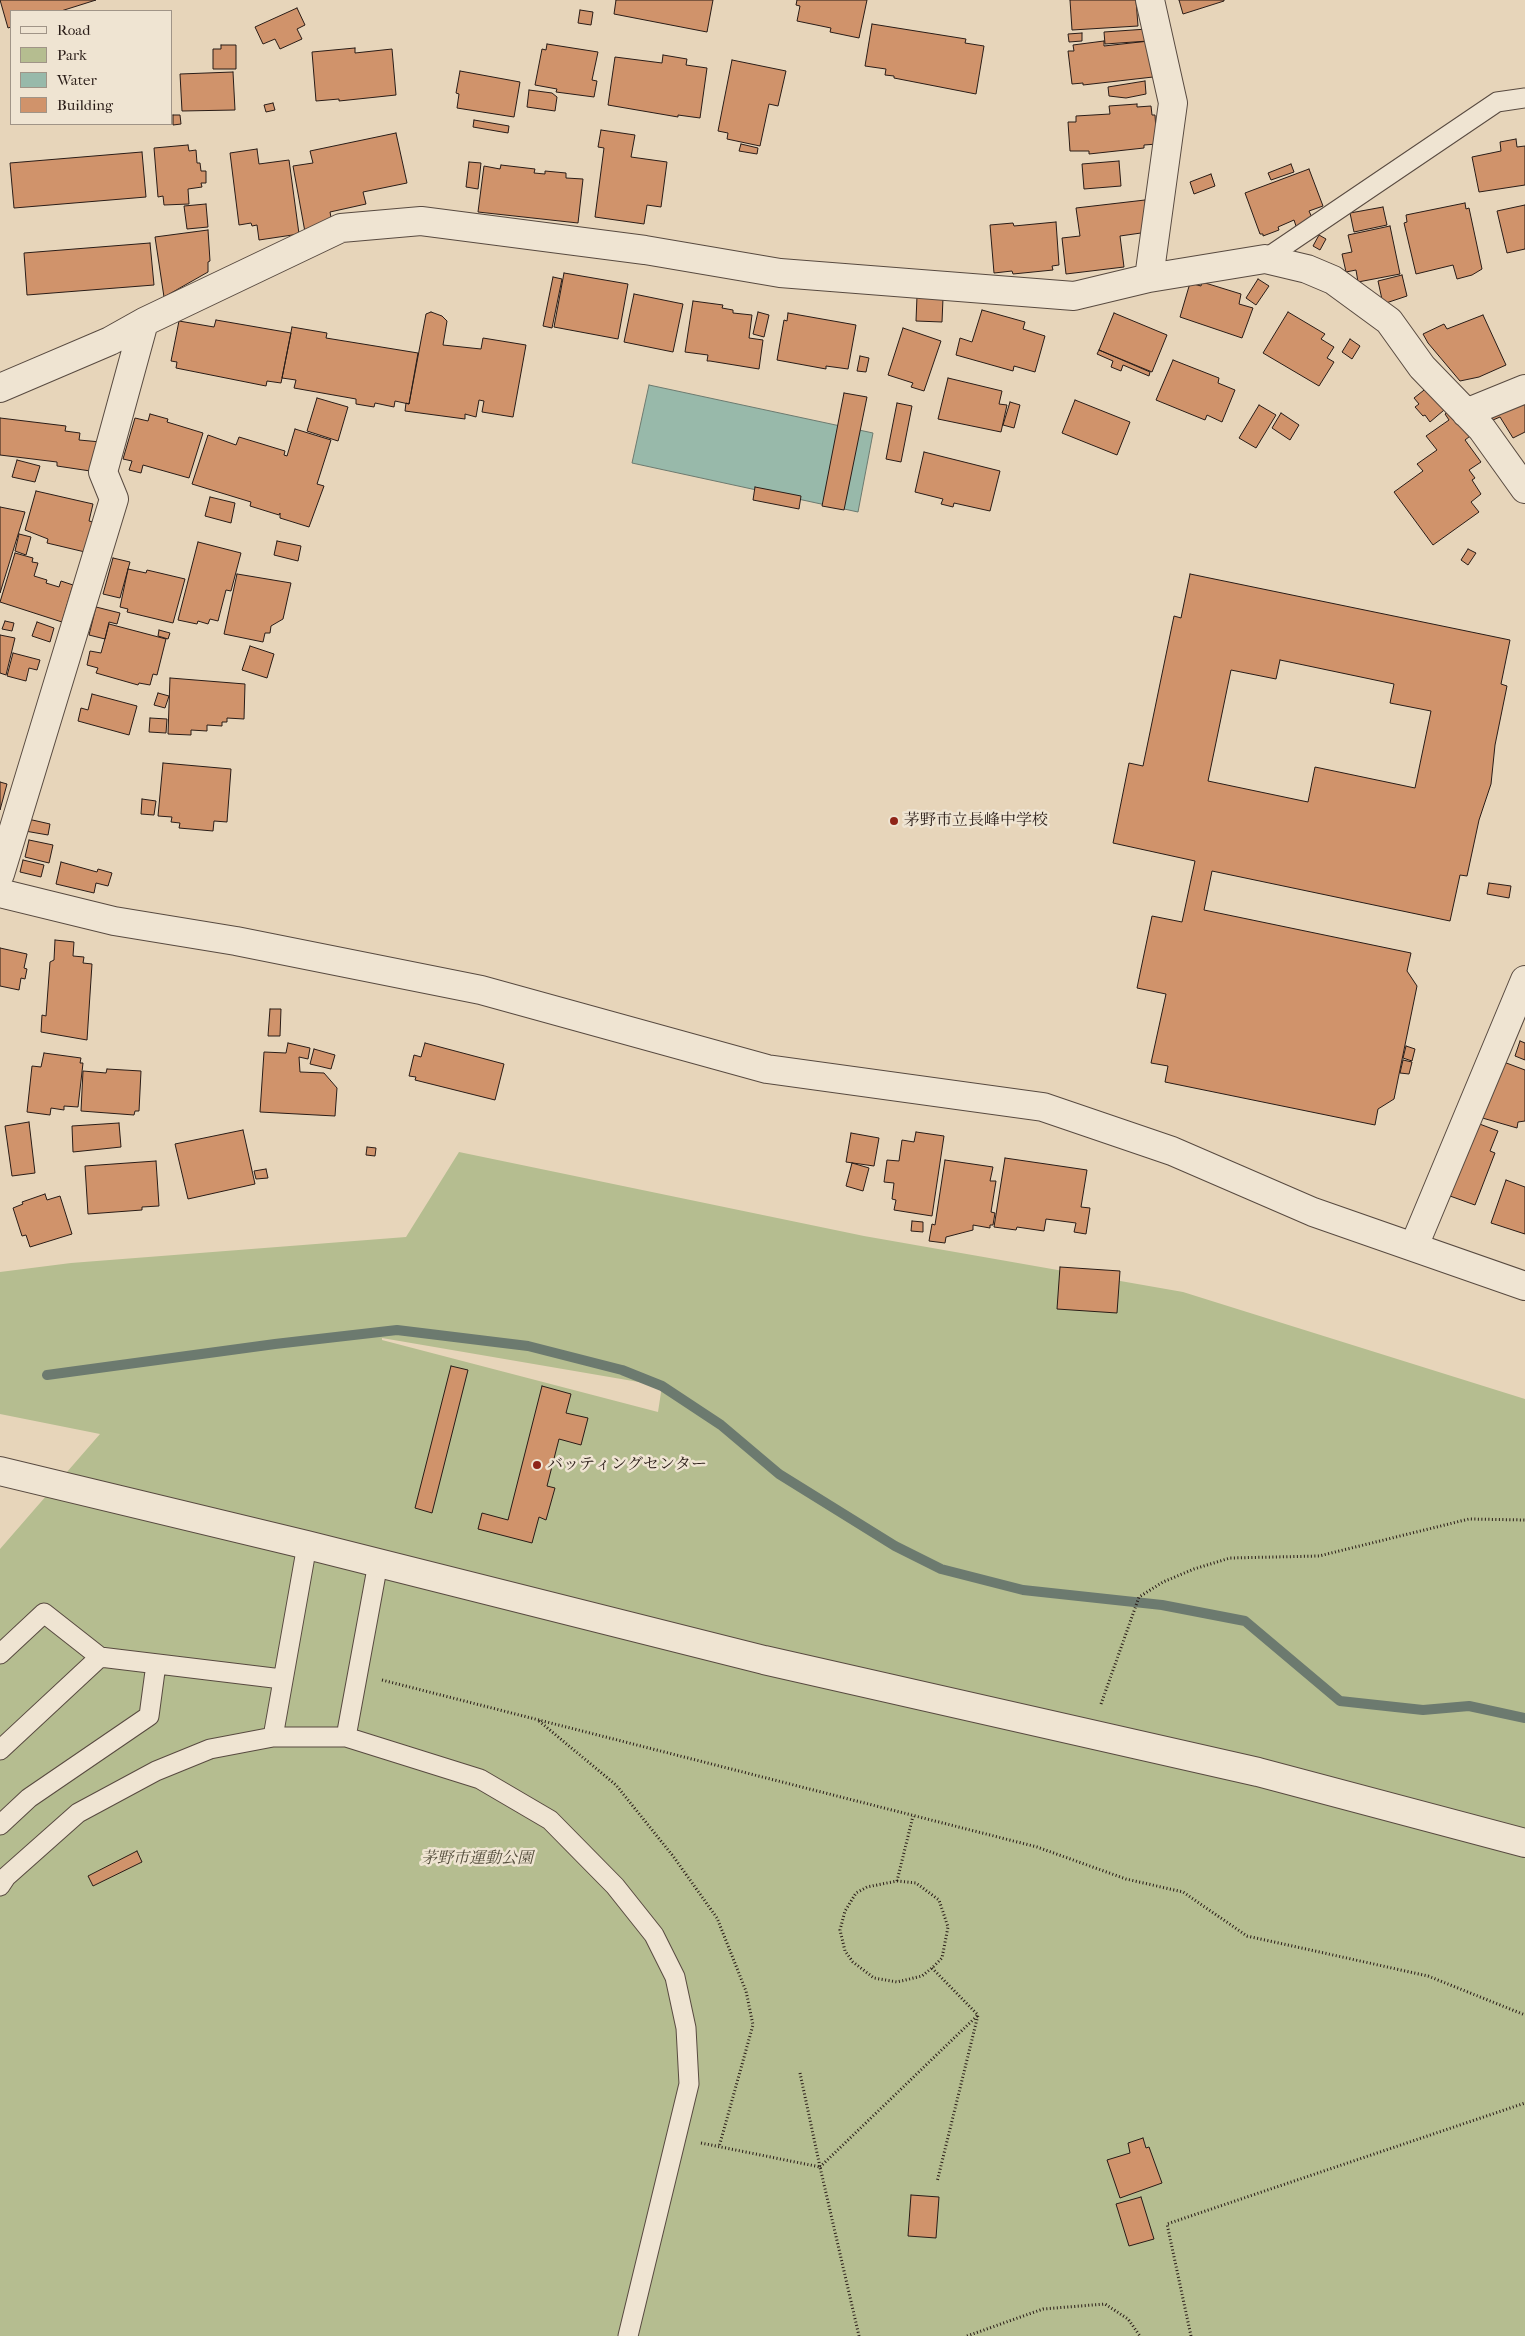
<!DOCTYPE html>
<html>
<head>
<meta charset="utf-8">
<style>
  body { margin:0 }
  #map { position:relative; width:1525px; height:2336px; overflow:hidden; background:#e7d5ba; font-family:"IM FELL French Canon",serif }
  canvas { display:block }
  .legend { position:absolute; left:10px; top:10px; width:162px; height:115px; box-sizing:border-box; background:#efe4d2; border:1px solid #a09487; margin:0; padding:6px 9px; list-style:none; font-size:15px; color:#291c17 }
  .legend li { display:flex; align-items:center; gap:10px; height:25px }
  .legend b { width:25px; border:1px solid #a09487 }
</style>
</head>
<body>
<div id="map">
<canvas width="1525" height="2336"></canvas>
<ul class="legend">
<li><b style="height:6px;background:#efe4d2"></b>Road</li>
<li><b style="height:14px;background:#b5bd90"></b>Park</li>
<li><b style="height:14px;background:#98b9aa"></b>Water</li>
<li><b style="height:14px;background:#d0936b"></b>Building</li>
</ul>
</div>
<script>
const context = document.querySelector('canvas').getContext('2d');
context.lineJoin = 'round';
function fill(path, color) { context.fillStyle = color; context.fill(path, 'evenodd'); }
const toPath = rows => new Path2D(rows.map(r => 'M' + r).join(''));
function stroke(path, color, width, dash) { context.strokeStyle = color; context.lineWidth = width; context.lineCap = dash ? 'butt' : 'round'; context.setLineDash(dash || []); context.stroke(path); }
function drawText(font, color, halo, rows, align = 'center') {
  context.font = font + ' "IM FELL French Canon","Noto Serif JP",serif'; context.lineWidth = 5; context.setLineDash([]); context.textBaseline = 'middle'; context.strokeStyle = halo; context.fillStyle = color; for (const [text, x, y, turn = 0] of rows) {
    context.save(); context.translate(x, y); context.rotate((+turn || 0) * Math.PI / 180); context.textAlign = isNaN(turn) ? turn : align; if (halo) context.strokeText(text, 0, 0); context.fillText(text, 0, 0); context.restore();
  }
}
const green = toPath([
  [459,1152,864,1236,1183,1292,1525,1399,1525,2336,0,2336,0,1549,100,1434,0,1414,0,1272,71,1263,406,1237],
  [382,1338,662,1386,658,1412,382,1340]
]);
const water = toPath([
  [649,385,873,433,858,512,632,463,649,385]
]);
const stream = toPath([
  [47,1375,275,1344,397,1330,528,1346,622,1370,662,1386,721,1425,779,1474,895,1546,941,1569,1023,1590,1162,1605,1245,1621,1340,1701,1423,1710,1469,1706,1525,1718]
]);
const building = toPath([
  [0,0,96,0,61,11,11,11,11,27,8,28,0,0],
  [616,0,713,0,707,32,614,14,616,0],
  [797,0,867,0,859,38,830,32,831,28,797,21,800,6,796,5,797,0],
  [1070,0,1136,0,1138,26,1072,30,1070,0],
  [1179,0,1224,0,1224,1,1183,14,1179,0],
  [297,8,305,25,297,29,302,39,280,49,275,39,263,44,255,27,297,8],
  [580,10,593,12,591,25,578,23,580,10],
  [872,24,966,39,965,43,984,46,976,94,894,78,894,76,885,75,886,69,865,66,872,24],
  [1147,29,1148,41,1105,44,1104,32,1147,29],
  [1082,33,1082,41,1069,42,1068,34,1082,33],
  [1104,41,1104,46,1149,41,1153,77,1083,85,1083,83,1072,84,1068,51,1074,51,1073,45,1104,41],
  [547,44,598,52,592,80,597,81,594,97,556,92,557,89,535,85,542,49,546,50,547,44],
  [221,45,236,45,236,69,213,69,213,49,221,49,221,45],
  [355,48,355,53,392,49,396,95,339,101,339,99,316,101,312,52,355,48],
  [663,55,687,59,686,65,707,68,700,118,678,115,678,117,608,105,615,57,662,63,663,55],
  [732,60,786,71,778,106,769,104,760,146,727,139,728,133,718,131,732,60],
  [460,71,520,82,514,117,457,108,459,94,456,93,460,71],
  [233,72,235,110,182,111,180,74,233,72],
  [1145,81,1146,94,1126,98,1109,96,1108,87,1145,81],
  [529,90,552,93,557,97,555,111,527,107,529,90],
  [273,103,275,110,266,112,264,105,273,103],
  [1137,104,1137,107,1151,106,1152,115,1155,115,1157,144,1144,145,1144,148,1089,154,1089,151,1070,151,1068,122,1076,122,1076,116,1110,114,1109,106,1137,104],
  [173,115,180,115,181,124,173,125,173,115],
  [474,120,509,126,508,133,473,127,474,120],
  [601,130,635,135,631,157,667,162,661,207,647,205,644,224,595,217,604,148,598,147,601,130],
  [396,133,407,183,363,192,366,204,330,212,332,223,305,232,293,166,313,163,310,151,396,133],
  [1516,139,1517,147,1525,146,1525,185,1479,192,1472,157,1501,151,1500,142,1516,139],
  [741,144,758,148,757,154,739,151,741,144],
  [188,145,189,151,196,150,197,163,200,163,201,171,206,171,206,183,201,183,202,187,188,189,189,204,164,205,163,196,158,197,154,148,188,145],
  [257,149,259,164,289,160,299,234,259,240,257,225,252,226,251,223,239,225,230,153,257,149],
  [142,152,146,197,14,208,10,163,142,152],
  [1119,161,1121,186,1084,189,1082,164,1119,161],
  [469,162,481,163,478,189,466,187,469,162],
  [1291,164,1294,172,1271,180,1268,173,1291,164],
  [501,165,535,169,534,173,545,174,545,171,566,173,566,178,583,179,578,223,478,212,484,166,500,169,501,165],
  [1309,169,1323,206,1309,211,1313,220,1296,226,1294,220,1278,227,1279,230,1263,236,1263,234,1260,234,1245,193,1309,169],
  [1211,174,1215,186,1194,194,1190,182,1211,174],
  [1145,200,1148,232,1120,236,1124,267,1066,274,1062,238,1080,236,1076,208,1145,200],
  [1465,203,1466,209,1469,208,1482,269,1472,275,1457,279,1453,265,1416,274,1404,223,1407,222,1406,215,1465,203],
  [206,204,208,227,187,229,184,206,206,204],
  [1525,205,1525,249,1507,253,1497,211,1525,205],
  [1383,207,1387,225,1354,232,1350,213,1383,207],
  [1056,222,1059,265,1052,266,1053,270,1013,274,1012,271,994,273,990,225,1013,223,1014,226,1056,222],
  [1390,226,1400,274,1358,282,1356,270,1346,272,1342,254,1352,252,1348,235,1390,226],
  [208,230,210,261,208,262,208,272,164,297,155,237,208,230],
  [1319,235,1326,239,1320,250,1313,246,1319,235],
  [150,243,154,285,27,295,24,253,150,243],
  [564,273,628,284,618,339,554,327,564,273],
  [1402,275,1407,296,1383,304,1378,281,1402,275],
  [553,277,562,279,552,328,543,326,553,277],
  [1258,279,1269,286,1256,305,1246,298,1258,279],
  [1202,282,1241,294,1239,304,1253,308,1242,338,1180,317,1190,283,1201,286,1202,282],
  [634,294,683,304,673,352,624,342,634,294],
  [917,296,943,298,942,322,916,321,917,296],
  [693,301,723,305,722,308,733,310,733,313,752,315,749,338,763,340,759,369,710,361,707,361,708,355,685,352,693,301],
  [982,310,1025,322,1023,329,1045,336,1035,372,1014,366,1013,371,956,355,960,338,972,342,982,310],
  [431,312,442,316,447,321,443,345,481,349,483,338,526,345,513,417,482,412,484,401,479,400,476,417,465,414,465,419,405,411,406,403,409,404,426,314,431,312],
  [758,312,769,315,764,337,753,334,758,312],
  [1288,312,1325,334,1321,339,1334,347,1327,358,1334,362,1319,386,1263,353,1288,312],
  [788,313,856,325,848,369,826,366,826,369,777,360,784,320,787,321,788,313],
  [1114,313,1167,335,1152,372,1099,350,1114,313],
  [1483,315,1506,365,1479,377,1460,381,1428,343,1423,334,1444,324,1447,329,1483,315],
  [216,320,291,333,281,383,267,381,266,386,176,368,177,362,171,361,179,321,214,327,216,320],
  [292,327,327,333,326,338,418,353,409,404,395,401,394,407,375,403,374,407,356,404,356,399,294,388,296,380,282,378,292,327],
  [903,328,941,341,924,391,911,387,913,383,888,375,903,328],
  [1350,339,1360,346,1352,359,1342,352,1350,339],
  [1099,350,1150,372,1149,376,1123,365,1121,371,1111,367,1113,361,1097,354,1099,350],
  [860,356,869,358,866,372,857,371,860,356],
  [1173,360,1219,378,1218,383,1235,390,1222,422,1207,415,1205,420,1156,400,1173,360],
  [948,378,1002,391,999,404,1007,405,1001,432,938,419,948,378],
  [1433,383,1450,405,1430,422,1425,415,1423,416,1415,407,1419,404,1414,398,1433,383],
  [1525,384,1525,432,1513,438,1500,417,1493,420,1485,403,1525,384],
  [844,393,867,397,844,510,822,506,844,393],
  [317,398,348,407,338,441,307,431,317,398],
  [1075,400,1130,422,1117,455,1062,433,1075,400],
  [1010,402,1020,405,1014,428,1003,425,1010,402],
  [897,403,912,406,901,462,886,459,897,403],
  [1259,405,1276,415,1256,448,1239,438,1259,405],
  [1454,407,1474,433,1465,440,1481,462,1469,470,1475,478,1472,480,1481,494,1471,502,1479,512,1433,545,1394,492,1423,471,1417,464,1437,450,1426,436,1449,420,1445,414,1454,407],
  [1281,413,1299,425,1290,440,1272,428,1281,413],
  [150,414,168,419,167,422,203,433,189,478,143,465,141,473,129,470,132,461,123,459,135,418,148,421,150,414],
  [0,418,66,426,65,431,80,433,79,440,101,442,97,472,57,466,57,462,0,455,0,418],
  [295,429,331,440,317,484,324,486,309,527,280,518,280,513,279,515,250,506,251,502,192,484,208,435,236,445,239,437,285,451,284,455,287,456,295,429],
  [924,452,1000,471,990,511,954,503,953,507,941,504,943,499,915,492,924,452],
  [17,460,40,466,35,482,12,477,17,460],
  [755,487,801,496,799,509,753,500,755,487],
  [36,491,93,504,89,521,97,523,85,552,47,543,48,539,25,530,36,491],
  [210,497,235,503,231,523,205,516,210,497],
  [0,507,25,512,0,593,0,507],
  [19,534,31,537,26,555,15,551,19,534],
  [277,541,301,546,298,561,274,555,277,541],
  [198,542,241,553,231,591,226,590,218,621,210,619,208,624,198,621,197,624,178,620,198,542],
  [1468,549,1476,553,1468,565,1461,560,1468,549],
  [15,553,33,558,32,562,38,563,34,576,47,580,46,583,59,587,61,581,73,585,62,622,0,602,15,553],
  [113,558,130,562,120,598,103,594,113,558],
  [128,569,146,573,147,570,185,579,173,623,127,612,128,609,120,607,128,569],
  [237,574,291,583,283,619,271,626,270,633,265,633,263,642,224,634,237,574],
  [1190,574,1510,640,1501,684,1507,686,1495,745,1491,784,1479,820,1467,876,1460,875,1450,921,1212,871,1204,910,1411,953,1407,971,1417,986,1394,1099,1378,1109,1375,1125,1165,1082,1168,1066,1151,1063,1166,994,1137,988,1152,916,1182,922,1195,861,1113,843,1129,763,1143,766,1174,616,1181,618,1190,574],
  [1280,660,1394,684,1390,703,1431,711,1415,788,1315,767,1308,802,1208,781,1231,670,1276,679,1280,660],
  [96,607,120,613,117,624,109,622,105,639,89,635,96,607],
  [5,621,14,623,12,631,2,629,5,621],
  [37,622,54,628,50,642,32,636,37,622],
  [109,624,166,639,157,675,153,674,150,685,139,683,138,685,96,673,98,668,87,665,90,651,101,653,109,624],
  [159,630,170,633,168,639,158,636,159,630],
  [0,635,15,638,6,675,0,673,0,635],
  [250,646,274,654,267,678,242,670,250,646],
  [13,653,40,660,37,670,29,668,26,681,7,676,13,653],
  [170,678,245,684,244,719,227,718,227,722,222,722,222,726,207,725,207,731,191,730,191,735,168,734,170,678],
  [158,693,169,696,165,708,154,705,158,693],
  [92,694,137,706,129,735,78,721,81,708,88,710,92,694],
  [150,718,167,719,166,733,149,732,150,718],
  [163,763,231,769,227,822,214,821,213,831,179,828,180,823,171,822,172,817,158,816,163,763],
  [0,782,7,784,0,810,0,782],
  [142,799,156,801,154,815,141,814,142,799],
  [28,819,50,824,48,835,25,831,28,819],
  [29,840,53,845,49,863,25,857,29,840],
  [23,860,44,865,41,877,20,872,23,860],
  [61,862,97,872,98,869,112,873,108,886,96,883,94,893,56,884,61,862],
  [1489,883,1511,886,1509,898,1487,894,1489,883],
  [55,940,74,942,73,956,84,957,83,963,92,964,87,1040,41,1032,42,1015,46,1016,50,962,54,960,55,940],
  [0,948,27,954,24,968,27,969,25,979,21,978,19,990,0,986,0,948],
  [270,1009,281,1009,280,1036,268,1036,270,1009],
  [1520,1041,1525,1043,1525,1060,1515,1056,1520,1041],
  [288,1043,310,1048,308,1059,299,1057,300,1072,324,1073,337,1088,335,1116,260,1112,264,1052,286,1053,288,1043],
  [425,1043,504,1064,495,1100,415,1080,416,1077,409,1076,414,1055,421,1057,425,1043],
  [1406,1046,1415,1049,1412,1061,1403,1058,1406,1046],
  [314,1049,335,1055,331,1069,310,1064,314,1049],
  [44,1053,81,1058,80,1063,83,1063,78,1107,64,1106,64,1110,51,1108,50,1115,27,1112,32,1066,41,1067,44,1053],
  [1403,1060,1412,1062,1409,1074,1400,1073,1403,1060],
  [1501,1061,1525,1070,1525,1121,1518,1122,1517,1128,1479,1117,1501,1061],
  [107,1069,141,1071,139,1111,135,1111,134,1115,81,1111,83,1071,106,1073,107,1069],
  [29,1122,35,1173,12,1176,5,1126,29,1122],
  [119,1123,121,1147,73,1152,72,1126,119,1123],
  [1477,1123,1498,1131,1490,1151,1495,1153,1475,1205,1450,1196,1477,1123],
  [243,1130,255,1184,188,1199,175,1144,243,1130],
  [916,1132,944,1136,932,1216,894,1210,896,1200,892,1199,894,1183,884,1182,887,1160,899,1161,902,1140,914,1142,916,1132],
  [851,1133,879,1138,874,1166,846,1162,851,1133],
  [367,1147,376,1148,375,1156,366,1155,367,1147],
  [1005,1158,1087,1170,1081,1207,1090,1208,1086,1234,1074,1232,1076,1223,1046,1219,1044,1231,1017,1227,1016,1230,994,1227,1005,1158],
  [945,1160,993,1167,990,1181,996,1181,991,1212,995,1213,993,1225,990,1225,990,1228,973,1225,973,1230,946,1237,945,1243,929,1241,932,1224,935,1225,945,1160],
  [156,1161,159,1206,142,1207,142,1210,88,1214,85,1166,156,1161],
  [852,1163,869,1168,863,1191,846,1186,852,1163],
  [266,1169,268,1178,256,1179,254,1171,266,1169],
  [1506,1180,1525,1187,1525,1234,1491,1223,1506,1180],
  [45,1194,47,1200,60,1196,72,1234,30,1247,26,1235,22,1236,13,1208,23,1204,22,1202,45,1194],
  [912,1221,923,1222,923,1232,911,1231,912,1221],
  [1060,1267,1120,1271,1117,1313,1057,1309,1060,1267],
  [451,1366,468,1370,432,1513,415,1508,451,1366],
  [542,1386,571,1394,566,1413,588,1418,581,1445,559,1439,547,1486,555,1488,546,1520,539,1517,532,1543,478,1529,482,1513,508,1520,542,1386],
  [137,1851,142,1862,93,1886,88,1876,137,1851],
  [1143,2138,1146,2148,1149,2147,1162,2183,1120,2198,1107,2160,1130,2153,1128,2143,1143,2138],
  [911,2195,939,2197,936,2238,908,2236,911,2195],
  [1141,2197,1154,2239,1129,2246,1116,2204,1141,2197]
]);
const path = toPath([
  [382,1680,1037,1847,1126,1879,1183,1892,1247,1936,1428,1976,1525,2015],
  [1101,1704,1139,1597,1163,1582,1194,1569,1230,1558,1319,1556,1469,1519,1525,1520],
  [539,1721,616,1785,673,1856,717,1918,746,1991,753,2025,719,2147],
  [897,1881,916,1883,939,1900,948,1927,942,1958,932,1968,922,1976,897,1982,874,1978,853,1962,845,1951,840,1930,845,1911,856,1893,867,1887,897,1881],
  [897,1881,913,1816],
  [932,1968,978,2015,937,2182],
  [800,2073,820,2167],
  [701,2143,820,2167,859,2336],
  [820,2167,978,2015],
  [967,2336,1043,2309,1105,2304,1128,2319,1140,2336],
  [1191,2336,1167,2224,1525,2103]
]);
const service = toPath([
  [1265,259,1497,102,1525,98],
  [0,1654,44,1613,100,1657],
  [273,1737,307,1545],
  [346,1737,378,1563],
  [0,1750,100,1657,282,1679],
  [0,1825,29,1798,149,1716,156,1664],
  [0,1886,6,1877,78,1813,156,1771,210,1749,273,1737,346,1737,480,1779,550,1820,615,1886,654,1935,675,1977,686,2028,689,2084,628,2336]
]);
const minor = toPath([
  [1149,278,1173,103,1150,0],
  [0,388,110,341,144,322,341,228,421,221,645,250,780,273,1074,296,1149,278,1265,259,1307,269,1333,280,1389,321,1422,367,1482,429,1525,489],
  [1466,413,1525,389],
  [0,874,114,499,103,472,144,322],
  [1414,1246,1525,980]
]);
const tertiary = toPath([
  [0,893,114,921,236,941,481,990,767,1069,1043,1107,1172,1151,1313,1212,1525,1286],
  [0,1471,307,1545,764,1660,1258,1772,1525,1843]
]);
const markers = [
  [894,821,5,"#8f2418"],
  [537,1465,5,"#8f2418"]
];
const poiNames = [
  ["茅野市立長峰中学校",904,821],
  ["バッティングセンター",547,1465]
];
const parkNames = [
  ["茅野市運動公園",477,1859]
];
fill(green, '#b5bd90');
fill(water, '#98b9aa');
stroke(water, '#6c7a6f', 1);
stroke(stream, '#6c7a6f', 10);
fill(building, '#d0936b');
stroke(building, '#291c17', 1);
stroke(service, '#584a40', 21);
stroke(minor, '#584a40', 30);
stroke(tertiary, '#584a40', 30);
stroke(path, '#291c17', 3, [1, 2.5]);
stroke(service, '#efe4d2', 19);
stroke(minor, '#efe4d2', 28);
stroke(tertiary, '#efe4d2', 28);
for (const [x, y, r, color] of markers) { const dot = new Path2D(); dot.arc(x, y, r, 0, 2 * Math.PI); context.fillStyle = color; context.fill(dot); stroke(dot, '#efe4d2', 2); }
drawText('16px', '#291c17', '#efe4d2', poiNames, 'left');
drawText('italic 16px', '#534c3b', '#efe4d2', parkNames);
</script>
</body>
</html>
